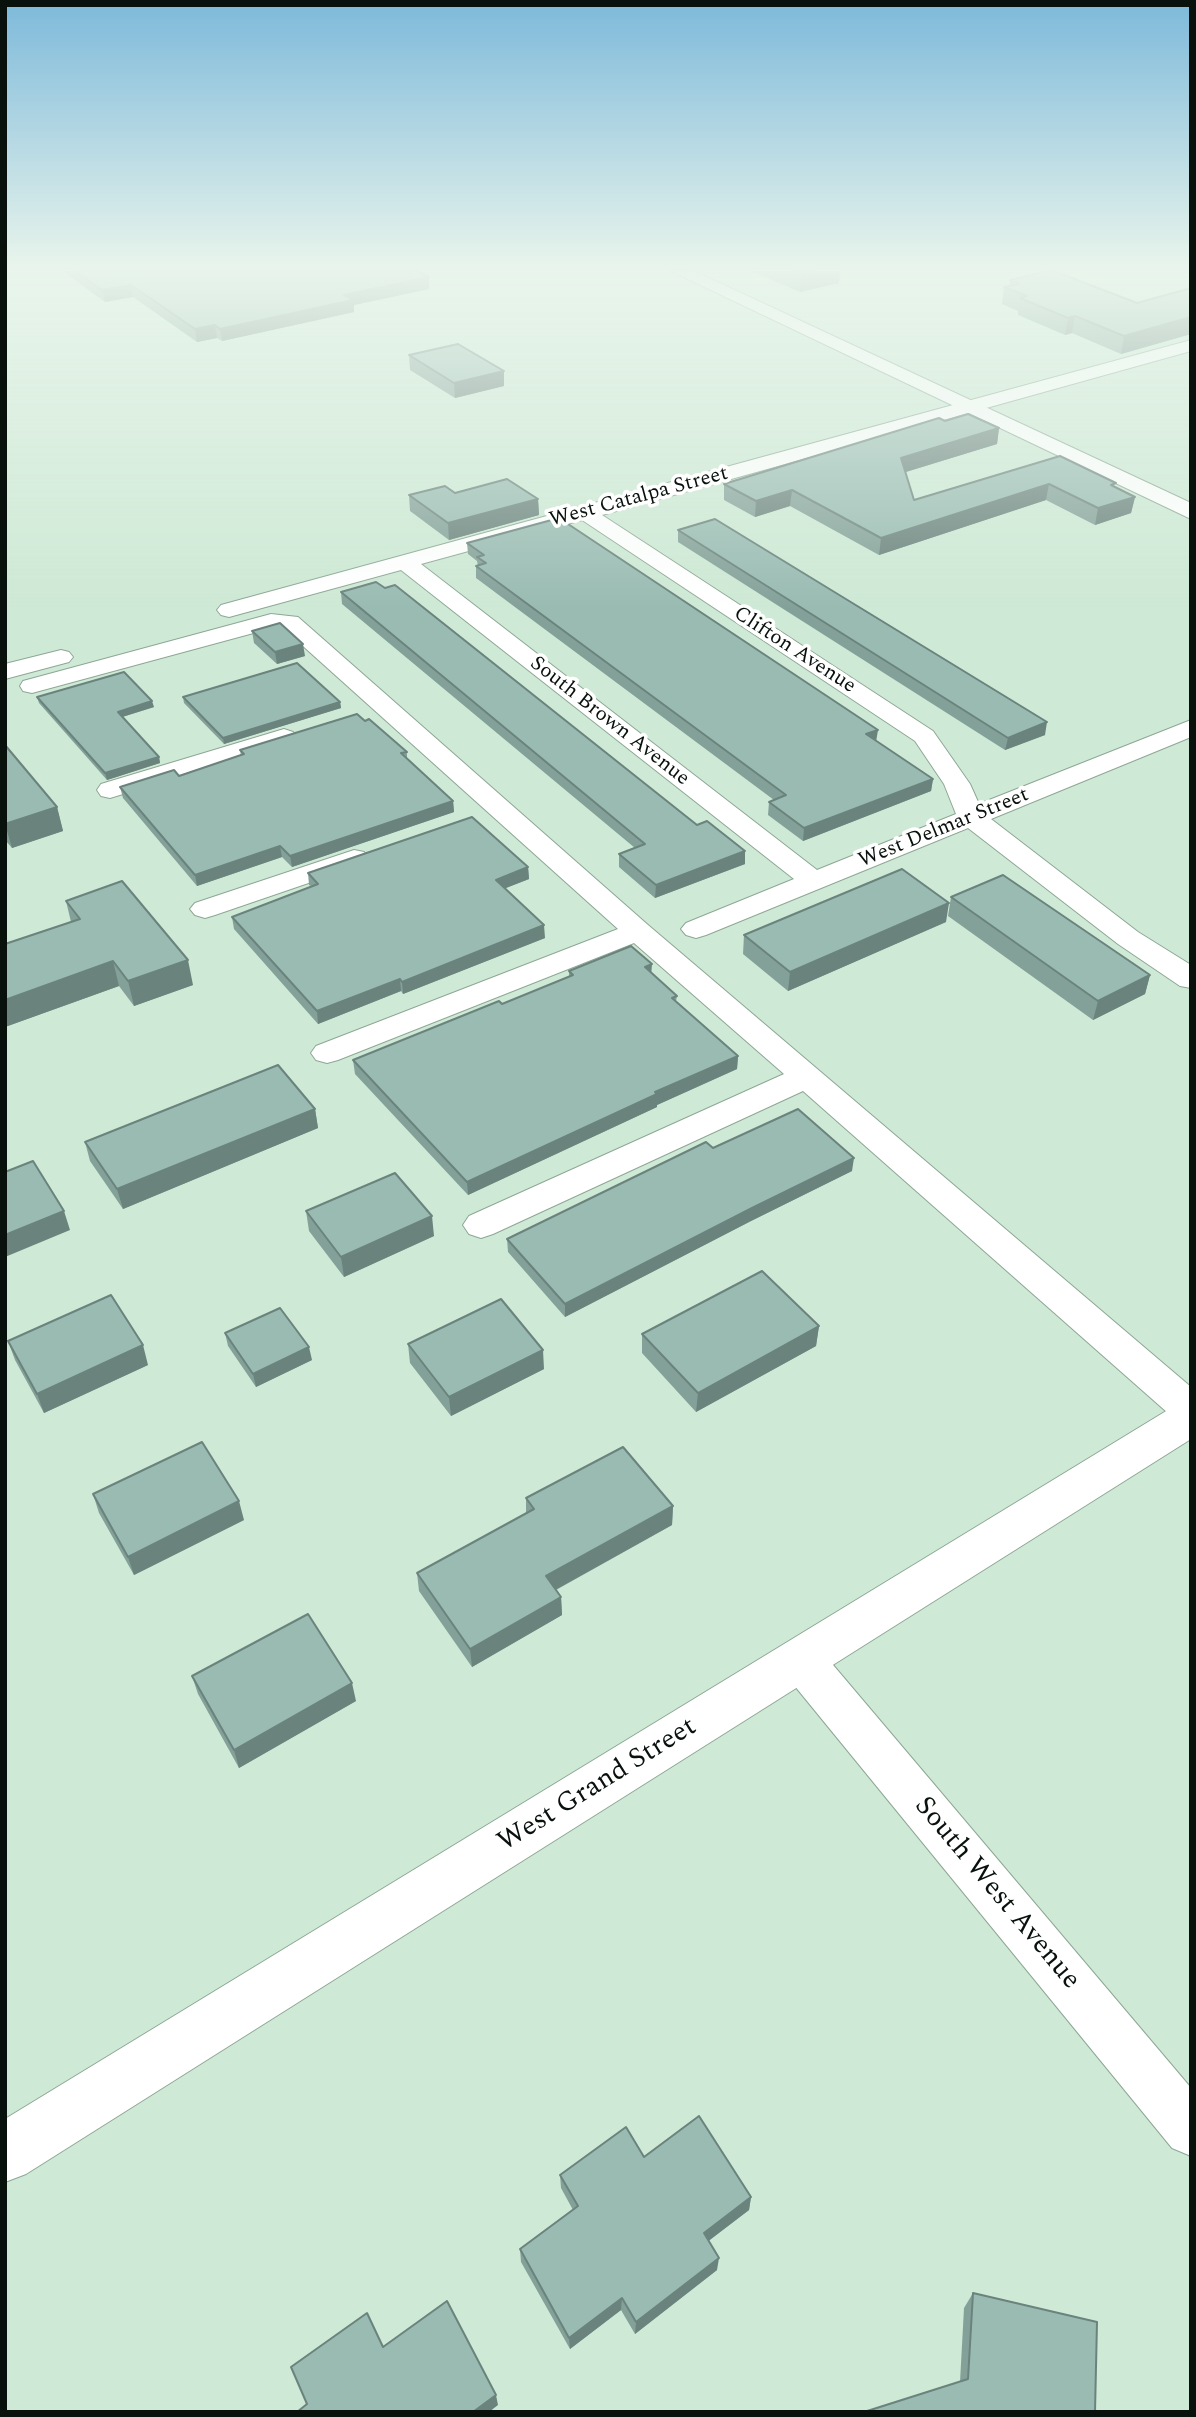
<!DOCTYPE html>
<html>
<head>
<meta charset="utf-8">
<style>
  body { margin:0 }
  #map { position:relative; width:1196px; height:2417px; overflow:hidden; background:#cee9d5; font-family:Spectral,serif }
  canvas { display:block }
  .frame { position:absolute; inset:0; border:7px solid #08110b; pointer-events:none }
</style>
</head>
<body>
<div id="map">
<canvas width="1196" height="2417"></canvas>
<div class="frame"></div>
</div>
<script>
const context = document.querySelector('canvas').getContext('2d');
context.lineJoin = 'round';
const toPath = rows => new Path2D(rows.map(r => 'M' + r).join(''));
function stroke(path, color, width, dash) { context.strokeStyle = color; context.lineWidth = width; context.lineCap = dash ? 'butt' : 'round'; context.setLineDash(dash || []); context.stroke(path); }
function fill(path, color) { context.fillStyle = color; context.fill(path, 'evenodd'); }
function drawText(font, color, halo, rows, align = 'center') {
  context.font = font + ' Spectral,serif'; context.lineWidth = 7; context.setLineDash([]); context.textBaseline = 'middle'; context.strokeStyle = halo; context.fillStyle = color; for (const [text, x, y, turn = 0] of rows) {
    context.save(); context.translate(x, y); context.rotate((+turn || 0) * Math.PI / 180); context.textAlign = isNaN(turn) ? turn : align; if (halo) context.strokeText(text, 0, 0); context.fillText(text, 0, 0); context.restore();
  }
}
const street = toPath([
  [1191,340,1191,351,602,515,933,731,970,784,979,804,1191,720,1191,737,991,819,1138,932,1191,965,1191,988,1180,986,1118,944,968,828,706,935,696,938,686,935,681,929,686,923,794,879,401,570,229,617,221,615,217,610,221,605,1191,340],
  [582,520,915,741,944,784,956,814,817,870,421,564,582,520],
  [271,614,298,617,648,925,1191,1387,1191,1425,1177,1421,803,1091,493,1234,481,1238,469,1234,463,1225,469,1216,784,1074,634,943,338,1060,327,1063,316,1060,311,1053,316,1046,618,929,284,629,272,628,32,693,23,691,20,686,23,681,271,614],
  [61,650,69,652,73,657,69,662,5,679,5,664,61,650],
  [284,729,293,732,297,737,293,742,110,798,101,796,97,790,101,784,284,729],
  [354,850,364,852,368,858,364,864,215,915,205,918,195,915,190,909,195,903,354,850],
  [801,1640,817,1646,1191,2088,1191,2156,1172,2148,785,1674,779,1660,785,1646,801,1640]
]);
const secondary = toPath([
  [671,271,694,271,1191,503,1191,519,671,271],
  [1191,1400,1191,1439,26,2174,5,2182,5,2119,1176,1405,1191,1400]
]);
const wall = toPath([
  [64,271,417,271,429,277,429,289,354,305,354,312,222,341,217,338,197,342,133,297,105,302,65,273],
  [751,271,840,271,839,283,800,292],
  [1010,280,1137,303,1191,288,1191,334,1121,354,1072,333,1065,335,1018,315,1018,311,1002,304,1004,287,1009,286],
  [409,355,504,371,504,386,455,398,410,370],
  [945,421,999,428,997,444,906,472,914,500,1060,456,1115,487,1135,497,1131,513,1095,525,1046,500,879,555,790,506,755,517,724,500,724,484],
  [455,493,538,499,539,515,449,540,410,511,409,495],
  [678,530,1045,735,1005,750,678,542],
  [467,543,877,741,933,779,931,791,803,841,768,815,769,802,774,800,476,578,476,566,478,566,477,561,468,554],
  [341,592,697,825,745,851,745,864,655,898,619,867,619,854,635,848,342,604],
  [252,631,305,656,277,664,254,643],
  [232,683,340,702,341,708,224,744,184,703,183,697],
  [37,697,154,707,122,717,159,757,160,763,107,780,39,703],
  [365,721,407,752,407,759,453,801,454,812,292,867,282,857,197,886,123,798,120,787,179,776,241,756,240,750],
  [5,745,57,807,63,831,12,848,5,840],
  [528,867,529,879,505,888,545,938,403,994,401,991,318,1024,234,929,232,917,311,886,309,885,308,873],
  [951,897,1150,975,1145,994,1093,1020,948,916],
  [66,901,193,985,134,1006,119,986,5,1027,5,944,71,922],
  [946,922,788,991,743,954,744,935],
  [569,971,651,973,677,996,676,1001,738,1056,737,1069,657,1105,657,1107,468,1195,355,1074,353,1060,502,1004,569,977],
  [315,1109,318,1128,123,1209,90,1161,85,1142],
  [713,1148,852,1171,751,1221,565,1317,508,1252,507,1239],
  [306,1211,434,1236,344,1277,309,1231],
  [819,1326,816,1346,696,1412,642,1353,642,1334],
  [225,1333,312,1360,256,1387,228,1346],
  [8,1341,148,1365,44,1413,15,1360],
  [408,1344,544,1369,451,1416,410,1363],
  [93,1494,244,1520,134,1575,99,1513],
  [526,1498,673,1506,672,1525,556,1590,561,1597,562,1615,472,1667,419,1591,417,1573,526,1513],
  [192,1676,356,1701,239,1768,198,1694],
  [644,2157,751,2197,749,2210,708,2241,717,2270,635,2334,621,2310,570,2349,521,2262,520,2249,573,2210,561,2188,560,2175],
  [973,2293,1095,2412,960,2382,964,2308]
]);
const shadedWall = toPath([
  [816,271,840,271,839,283,800,292,801,274],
  [429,277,429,289,354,305,354,312,222,341,220,329,344,295],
  [131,285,133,297,105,302,102,290],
  [1075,316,1072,333,1065,335,1068,318],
  [1191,317,1191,334,1121,354,1124,336],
  [215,325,217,338,197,342,195,329],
  [504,371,504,386,455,398,454,383],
  [999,428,997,444,899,474,901,458],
  [1049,484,1046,500,879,555,881,538],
  [792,490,790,506,755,517,756,501],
  [1135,497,1131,513,1095,525,1098,508],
  [538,499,539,515,449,540,448,523],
  [303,644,305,656,277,664,275,652],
  [152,701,154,707,119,718,118,712],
  [340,702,341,708,224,744,223,738],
  [1047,722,1045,735,1005,750,1008,738],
  [878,730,876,742,866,734],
  [159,757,160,763,107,780,105,773],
  [933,779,931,791,803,841,804,828],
  [453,801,454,812,292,867,290,856],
  [57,807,63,831,12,848,5,824],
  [280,846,282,857,197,886,195,875],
  [745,851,745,864,655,898,656,885],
  [528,867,529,879,496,892,496,880],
  [949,903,946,922,788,991,790,972],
  [544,925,545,938,403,994,402,982],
  [188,960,193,985,134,1006,128,981],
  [113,961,119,986,5,1027,5,1000],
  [652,964,651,977,645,967],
  [1150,975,1145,994,1093,1020,1098,1001],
  [400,979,401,991,318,1024,317,1011],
  [738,1056,737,1069,657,1105,657,1107,468,1195,467,1182,655,1092],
  [315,1109,318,1128,123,1209,117,1189],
  [854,1158,852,1171,751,1221,565,1317,565,1304,752,1208],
  [64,1211,70,1230,5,1257,5,1235],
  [432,1216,434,1236,344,1277,341,1257],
  [819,1326,816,1346,696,1412,698,1393],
  [143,1345,148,1365,44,1413,37,1394],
  [309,1347,312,1360,256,1387,253,1374],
  [543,1350,544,1369,451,1416,449,1397],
  [239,1501,244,1520,134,1575,128,1557],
  [673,1506,672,1525,546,1595,546,1576],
  [561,1597,562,1615,472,1667,470,1649],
  [352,1683,356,1701,239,1768,234,1750],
  [751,2197,749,2210,702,2246,704,2233],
  [719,2258,717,2270,635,2334,636,2322],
  [622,2298,621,2310,570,2349,569,2338],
  [496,2395,498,2405,489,2412,473,2412]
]);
const building = toPath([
  [75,271,417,271,429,277,344,295,353,300,220,329,215,325,195,329,131,285,102,290,75,271],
  [793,271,816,271,801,274,793,271],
  [1047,271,1054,271,1137,303,1191,288,1191,317,1124,336,1075,316,1068,318,1020,298,1027,296,1004,287,1019,284,1010,280,1047,271],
  [458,344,504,371,454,383,409,355,458,344],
  [968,414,999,428,901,458,914,500,1060,456,1116,483,1111,485,1135,497,1098,508,1049,484,881,538,792,490,756,501,724,484,939,418,945,421,968,414],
  [507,479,538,499,448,523,409,495,445,486,455,493,507,479],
  [559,518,878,730,866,734,933,779,804,828,769,802,786,795,476,566,486,563,477,557,484,555,467,543,559,518],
  [715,519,1047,722,1008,738,678,530,715,519],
  [376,582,385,588,395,585,697,825,707,821,745,851,656,885,619,854,645,844,341,592,376,582],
  [280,623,303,644,275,652,252,631,280,623],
  [297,663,340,702,223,738,183,697,297,663],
  [124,672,152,701,118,712,159,757,105,773,37,697,124,672],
  [357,714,365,721,369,719,407,752,401,753,453,801,290,856,280,846,195,875,120,787,174,770,179,776,244,754,240,750,357,714],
  [5,745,57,807,5,824,5,745],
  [472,817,528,867,496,880,544,925,402,982,400,979,317,1011,232,917,318,884,308,873,472,817],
  [902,869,949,903,790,972,744,935,902,869],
  [1003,875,1150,975,1098,1001,951,897,1003,875],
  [122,881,188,960,128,981,113,961,5,1000,5,944,80,919,66,901,122,881],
  [631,946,652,964,645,967,677,996,672,998,738,1056,655,1092,657,1094,467,1182,353,1060,499,1001,502,1004,573,975,569,971,631,946],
  [278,1065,315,1109,117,1189,85,1142,278,1065],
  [798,1109,854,1158,752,1208,565,1304,507,1239,706,1142,713,1148,798,1109],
  [33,1161,64,1211,5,1235,5,1172,33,1161],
  [395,1173,432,1216,341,1257,306,1211,395,1173],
  [762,1271,819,1326,698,1393,642,1334,762,1271],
  [111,1295,143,1345,37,1394,8,1341,111,1295],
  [501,1299,543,1350,449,1397,408,1344,501,1299],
  [280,1308,309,1347,253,1374,225,1333,280,1308],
  [202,1442,239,1501,128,1557,93,1494,202,1442],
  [623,1447,673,1506,546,1576,561,1597,470,1649,417,1573,534,1509,526,1498,623,1447],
  [308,1614,352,1683,234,1750,192,1676,308,1614],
  [699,2116,751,2197,704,2233,719,2258,636,2322,622,2298,569,2338,520,2249,578,2206,560,2175,626,2127,644,2157,699,2116],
  [973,2293,1097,2322,1095,2412,864,2412,968,2379,973,2293],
  [447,2301,496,2395,473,2412,297,2412,307,2404,291,2367,367,2313,383,2347,447,2301]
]);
const farStreetnames = [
  ["West Catalpa Street",639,498,-15],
  ["Clifton Avenue",794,651,33],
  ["South Brown Avenue",609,722,38],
  ["West Delmar Street",944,829,-22]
];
const nearStreetnames = [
  ["West Grand Street",598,1786,-32],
  ["South West Avenue",996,1894,50]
];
stroke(street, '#8da794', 2);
stroke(secondary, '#8da794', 2);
fill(street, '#fff');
fill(secondary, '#fff');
fill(wall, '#84a199');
fill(shadedWall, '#6b837d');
fill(building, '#99bbb2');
stroke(building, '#6b837d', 2);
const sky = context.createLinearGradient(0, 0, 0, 609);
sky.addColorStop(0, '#7db9da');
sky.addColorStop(0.44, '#e9f5ec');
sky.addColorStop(1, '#e9f5ec00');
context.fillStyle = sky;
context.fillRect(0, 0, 1196, 609);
drawText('21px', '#08110b', '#fff', farStreetnames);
drawText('28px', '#08110b', '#fff', nearStreetnames);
</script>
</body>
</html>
